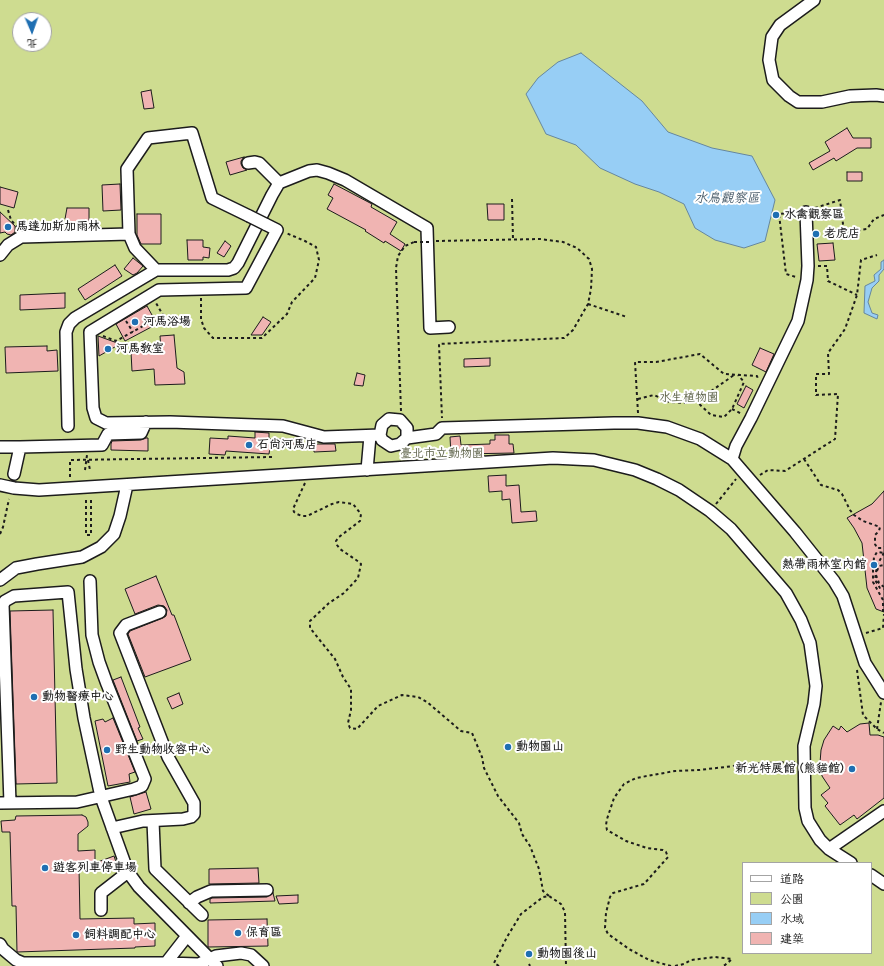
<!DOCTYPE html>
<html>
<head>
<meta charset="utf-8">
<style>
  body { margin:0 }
  #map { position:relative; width:884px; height:966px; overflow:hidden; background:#fff; font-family:"Comic Neue","LXGW WenKai TC",sans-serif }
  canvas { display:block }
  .legend { position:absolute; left:742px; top:862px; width:130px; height:92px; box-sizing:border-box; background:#fff; border:1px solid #a4a4a4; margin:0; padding:5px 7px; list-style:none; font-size:12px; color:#1c1c1c }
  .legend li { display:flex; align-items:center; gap:8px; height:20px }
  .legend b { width:20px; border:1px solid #a4a4a4 }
  .north { position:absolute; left:12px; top:12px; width:40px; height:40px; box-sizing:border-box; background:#fff; border:1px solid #a4a4a4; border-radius:50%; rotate:178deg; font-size:11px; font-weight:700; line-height:16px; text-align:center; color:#1c1c1c }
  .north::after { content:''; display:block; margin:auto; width:14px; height:18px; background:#1f6fb2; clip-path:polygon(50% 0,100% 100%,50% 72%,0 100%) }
</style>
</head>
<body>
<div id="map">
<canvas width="884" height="966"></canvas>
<ul class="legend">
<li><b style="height:5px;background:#fff"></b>道路</li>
<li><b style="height:11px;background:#cedc90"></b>公園</li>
<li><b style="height:11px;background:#97cef5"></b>水域</li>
<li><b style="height:11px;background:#f0b4b2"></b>建築</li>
</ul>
<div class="north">北</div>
</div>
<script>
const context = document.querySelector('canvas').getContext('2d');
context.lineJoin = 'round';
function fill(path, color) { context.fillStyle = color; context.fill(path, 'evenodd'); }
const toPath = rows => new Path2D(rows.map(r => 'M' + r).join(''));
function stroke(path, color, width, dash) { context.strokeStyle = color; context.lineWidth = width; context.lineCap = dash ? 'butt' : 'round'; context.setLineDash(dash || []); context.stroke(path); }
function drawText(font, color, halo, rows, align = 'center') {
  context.font = font + ' "Comic Neue","LXGW WenKai TC",sans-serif'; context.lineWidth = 4; context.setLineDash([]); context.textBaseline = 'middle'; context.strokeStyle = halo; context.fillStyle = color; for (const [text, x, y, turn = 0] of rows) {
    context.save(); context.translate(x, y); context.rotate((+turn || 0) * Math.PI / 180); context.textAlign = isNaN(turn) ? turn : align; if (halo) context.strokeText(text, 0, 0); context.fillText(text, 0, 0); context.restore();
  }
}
const green = toPath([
  [0,0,884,0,884,966,0,966],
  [20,20,44,20,44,44,20,44],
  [743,863,871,863,871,953,743,953]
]);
const water = toPath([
  [581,53,642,101,668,132,712,148,752,156,775,200,765,241,744,248,715,240,695,228,684,204,659,192,635,184,600,168,576,145,546,134,526,94,538,78,558,62,581,53],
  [884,260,884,269,879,275,879,281,872,288,868,302,872,313,878,315,877,319,864,313,865,286,875,281,874,275,881,269,881,262,884,260]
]);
const building = toPath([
  [151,90,154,108,144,109,141,92,151,90],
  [847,128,853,138,871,138,871,148,857,148,836,161,834,158,813,170,809,163,830,151,825,142,847,128],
  [244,157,241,161,241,164,243,168,247,170,230,175,226,162,244,157],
  [847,172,862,172,862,181,847,181,847,172],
  [120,184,121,210,103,211,102,185,120,184],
  [334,184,372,204,371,207,397,222,390,234,405,244,401,251,385,241,384,243,365,231,366,230,327,209,333,198,328,195,334,184],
  [0,187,18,192,14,208,0,204,0,187],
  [487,204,504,204,504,220,488,220,487,204],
  [67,208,89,208,89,226,72,227,65,219,67,208],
  [0,212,15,226,15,232,11,235,7,234,5,232,0,233,0,212],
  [137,214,161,214,161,244,141,244,137,235,137,214],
  [187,240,203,240,203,247,210,248,209,258,203,257,203,260,188,260,187,240],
  [225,241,231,246,224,257,217,253,225,241],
  [833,243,835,260,819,261,817,244,833,243],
  [133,258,143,266,137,273,133,275,124,269,133,258],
  [115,265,122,276,85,300,78,289,115,265],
  [65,293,65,308,20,310,20,295,65,293],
  [147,306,157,324,125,341,116,324,147,306],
  [263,317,271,322,262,335,251,335,263,317],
  [174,335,177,368,184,372,185,384,155,385,154,369,132,371,131,352,161,349,160,336,174,335],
  [98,336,120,344,99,356,98,336],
  [47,346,47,351,57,350,58,371,6,373,5,347,47,346],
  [760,348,774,354,766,372,752,365,760,348],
  [490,358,490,366,464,367,464,359,490,358],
  [357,373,365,375,363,386,354,385,357,373],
  [746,386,753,390,744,408,737,404,746,386],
  [255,432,269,433,269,439,294,439,294,447,270,447,269,454,226,451,225,455,209,454,210,438,228,439,228,436,255,438,255,432],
  [495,435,509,435,509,444,513,444,514,453,461,454,461,456,451,456,450,437,460,436,461,445,490,444,490,440,495,440,495,435],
  [145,438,148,438,148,451,111,450,111,444,112,441,141,440,145,438],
  [314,444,335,444,336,451,314,452,314,444],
  [506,475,506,486,519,485,521,512,536,511,537,521,512,523,510,499,502,500,502,491,489,492,488,476,506,475],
  [884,491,884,612,876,609,867,588,862,543,854,528,847,518,872,504,884,491],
  [156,576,172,615,174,615,191,660,145,677,128,634,130,631,163,618,166,616,167,610,164,606,158,605,135,614,125,589,156,576],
  [53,610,57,783,16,784,10,611,53,610],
  [121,677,140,727,138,728,143,739,137,741,113,680,121,677],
  [179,693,183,704,172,709,167,698,179,693],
  [113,718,135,772,129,774,130,782,108,786,95,721,103,719,105,722,113,718],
  [869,723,870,735,878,735,884,737,884,798,857,819,854,815,840,825,825,806,828,803,821,795,830,788,822,776,820,763,821,750,824,740,833,726,839,730,841,726,847,732,860,724,869,723],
  [146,792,151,809,134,814,130,797,146,792],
  [82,815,86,817,88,822,88,826,78,834,78,851,95,850,95,863,114,856,117,865,109,868,108,867,79,868,80,919,134,918,134,924,155,923,155,946,135,947,135,948,17,952,16,906,12,906,10,832,2,832,1,821,15,820,16,816,82,815],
  [258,868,259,883,209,884,209,869,258,868],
  [273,893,275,901,210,903,210,899,212,898,267,897,273,893],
  [298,895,298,903,279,904,276,896,298,895],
  [267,919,268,946,208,947,208,920,267,919]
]);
const path = toPath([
  [512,199,513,239],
  [815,208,840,200,844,232,867,229,874,219,884,215],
  [8,210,11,220,17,227],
  [796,212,779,214,786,274,796,277],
  [436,241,540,239,563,242,577,248,589,259,592,269,591,289,588,304,573,330,564,338,439,344,442,418],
  [818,266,827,266,828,281,857,295],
  [201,298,201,319,204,328,213,338,262,338,287,314,292,302,315,278,319,260,316,247,305,241,286,233],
  [588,304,627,317],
  [126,321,133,332],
  [103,336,116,341,163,315,156,303],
  [638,399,654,395,669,402,686,403,707,394,734,375],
  [695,400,711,415,724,417,732,409,744,382,738,375],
  [732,409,742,414],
  [401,411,396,268,398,256,405,246,414,242],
  [638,413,635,362,656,362,700,354,724,374,757,376,758,379],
  [804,459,821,485,838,490,842,494,850,510,854,515,863,521,880,527,879,531,875,535,875,544,877,548,882,548,884,547],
  [88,460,90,470],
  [85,470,87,455],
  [760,475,768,470,785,471,835,439,838,394,816,395,816,374,829,374,828,353,845,329,857,295,861,260,877,255],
  [70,477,70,460,272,457],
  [305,483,293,509,294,512,297,514,302,516,307,516,332,504,339,502,353,504,361,514,360,521,339,537,336,541,337,545,340,549,359,562,361,564,358,578,344,593,329,603,310,621,310,628,335,659,343,677,351,689,351,710,348,723,350,728,357,729,378,706,402,695,418,697,427,702,461,731,472,733,482,757,484,768,498,796,519,823,522,834,530,846,539,869,543,891,549,896],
  [86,500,86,535,91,535,91,500],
  [716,504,736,479],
  [0,534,3,527,9,499],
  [884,553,877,565,875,580,880,588,884,589],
  [877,571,879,566,884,565],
  [876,575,879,583,884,587],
  [883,612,883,600,873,582,873,570,874,557,877,552,884,553],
  [866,633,883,628,884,614],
  [857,670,863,715,877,729,884,733],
  [877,729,881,702],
  [529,964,530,966],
  [499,966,494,963,507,937,521,914,543,897,549,896,561,904,565,912,566,966],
  [671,966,649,960,629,949,608,934,605,928,606,913,610,897,613,893,644,884,668,857,666,852,663,850,647,848,626,841,607,830,606,825,607,819,614,798,624,784,636,778,675,771,699,770,760,763,795,762],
  [675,966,684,964,691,960,715,957,732,959,725,965,721,966]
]);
const minor = toPath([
  [814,0,780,25,772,37,769,60,773,80,789,96,798,102,822,102,850,96,876,95,884,96],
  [248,163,255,162,259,163,279,183],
  [265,224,277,230,246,288,159,290,90,332,93,408,96,418,106,423,170,422,283,426,324,437,380,435],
  [129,234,135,248,156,270,228,270,234,268,238,263,272,195,279,183,309,171,317,170,328,173,345,180,427,228,430,328,449,327],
  [0,255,8,245,21,237,129,234,127,169,148,138,192,133,212,198,249,216],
  [68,426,66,332,69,324,75,318,156,270],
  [407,438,407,428,400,420,389,419,382,425,380,435,382,440,391,446,400,444,407,438,436,434,442,428,614,423,638,423,667,427,700,439,732,459,795,532,834,581,843,596,865,663,884,693],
  [0,447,20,447],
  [732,459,736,446,751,418,798,321,807,280,808,266,806,212],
  [367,470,370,436],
  [14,474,20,447,102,445,108,434,141,433,146,422],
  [0,485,14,488,39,490,553,458,594,460,635,470,657,479,679,490,710,511,731,529,786,593,801,620,810,643,816,686,814,704,804,746,805,808,808,821,820,840,829,849,851,863],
  [0,580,16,568,37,564,82,557,101,547,114,534,120,516,127,485],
  [0,803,77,802,134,789,142,786,145,779,107,684,99,662,92,635,90,581],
  [10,803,3,605,5,601,14,596,68,592,76,669,84,718,101,797,128,872,139,887,217,966],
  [153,821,155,869,202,915],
  [112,828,143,821,183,819,191,817,194,814,194,803,168,757,120,633,126,625,160,612],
  [829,849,884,811],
  [871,875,884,884],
  [189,903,197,897,211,891,267,890],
  [101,910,101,893,128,872],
  [0,944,3,949,16,960,23,963,166,963,187,936],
  [166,963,199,964,216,956,241,953,251,955,263,966]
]);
const pathBridge = toPath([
  [414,242,431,242]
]);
const minorBridge = toPath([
  [249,216,265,224]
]);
const markers = [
  [776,215,4,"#1f6fb2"],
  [8,227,4,"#1f6fb2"],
  [816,234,4,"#1f6fb2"],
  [135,322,4,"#1f6fb2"],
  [108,349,4,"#1f6fb2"],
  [249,445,4,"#1f6fb2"],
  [874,565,4,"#1f6fb2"],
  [34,697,4,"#1f6fb2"],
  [508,747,4,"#1f6fb2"],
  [107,750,4,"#1f6fb2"],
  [852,769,4,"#1f6fb2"],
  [45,868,4,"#1f6fb2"],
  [238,933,4,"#1f6fb2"],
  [76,935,4,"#1f6fb2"],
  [529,954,4,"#1f6fb2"]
];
const poiNames = [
  ["水禽觀察區",784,215],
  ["馬達加斯加雨林",16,227],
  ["老虎店",824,234],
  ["河馬浴場",143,322],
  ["河馬教室",116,349],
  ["石尚河馬店",257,445],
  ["熱帶雨林室內館",866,565,"right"],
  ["動物醫療中心",42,697],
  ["動物園山",516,747],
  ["野生動物收容中心",115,750],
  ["新光特展館 (熊貓館)",844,769,"right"],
  ["遊客列車停車場",53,868],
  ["保育區",246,933],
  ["飼料調配中心",84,935],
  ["動物園後山",537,954]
];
const parkNames = [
  ["水生植物園",689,398],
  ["臺北市立動物園",442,454]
];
const waterNames = [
  ["水鳥觀察區",727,198]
];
fill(green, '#cedc90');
fill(water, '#97cef5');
stroke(water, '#66879e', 1);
fill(building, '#f0b4b2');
stroke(building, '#1c1c1c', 1);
stroke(minor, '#1c1c1c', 14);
stroke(path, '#1c1c1c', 2, [3, 3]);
stroke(minor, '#fff', 11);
stroke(minorBridge, '#1c1c1c', 14, []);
stroke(pathBridge, '#1c1c1c', 2, [3, 3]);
stroke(minorBridge, '#fff', 11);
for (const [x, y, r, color] of markers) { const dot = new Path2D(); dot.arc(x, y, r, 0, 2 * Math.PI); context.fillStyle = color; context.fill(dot); stroke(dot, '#fff', 1.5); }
drawText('bold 12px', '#1c1c1c', '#fff', poiNames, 'left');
drawText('12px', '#5a5f45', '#fff', parkNames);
drawText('italic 13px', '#475a68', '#fff', waterNames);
</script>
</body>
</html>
